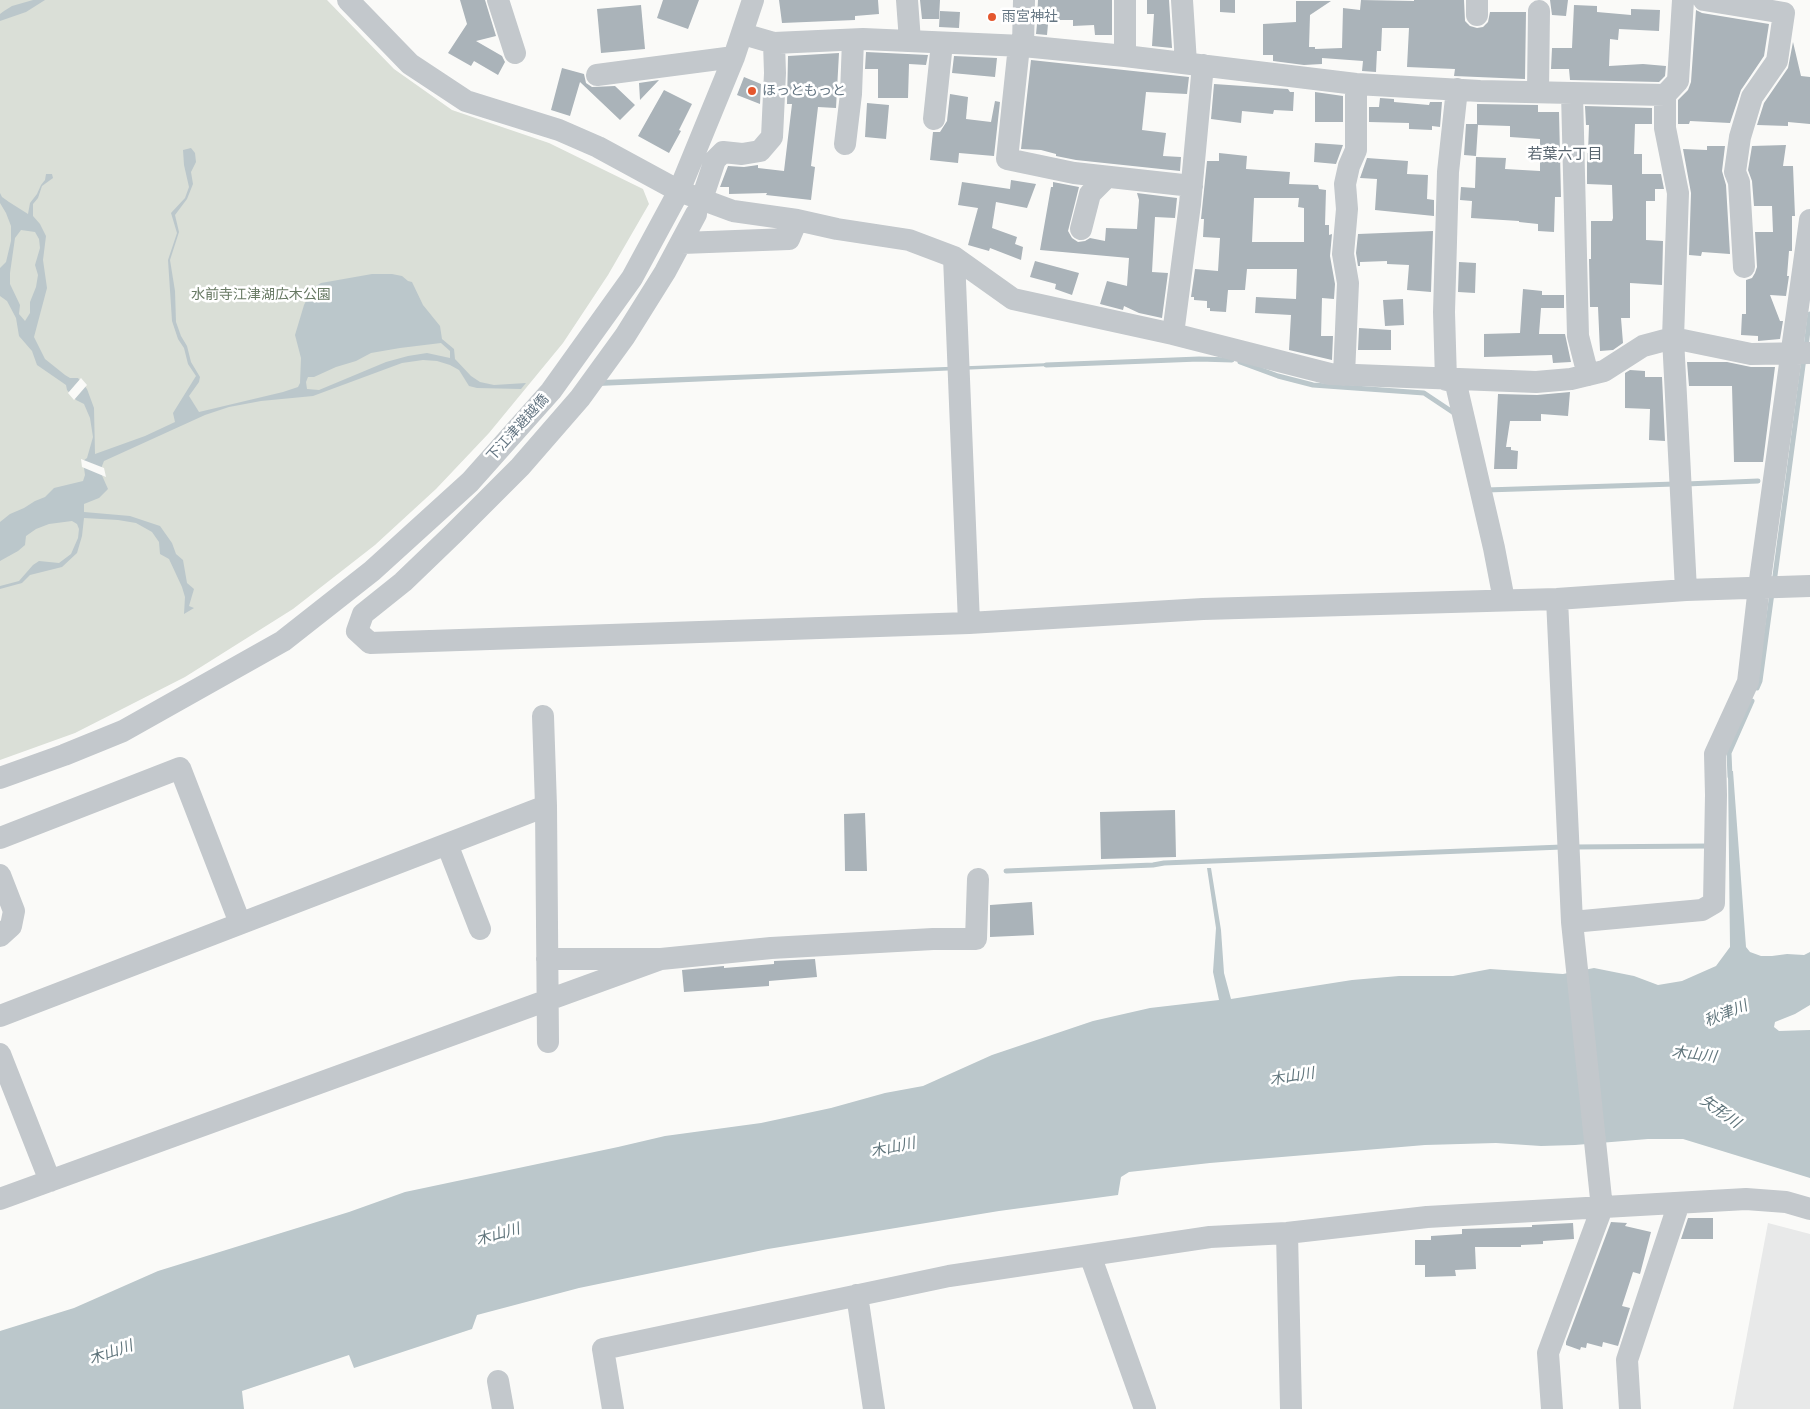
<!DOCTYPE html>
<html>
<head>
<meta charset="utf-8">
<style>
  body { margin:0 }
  canvas { display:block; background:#fafaf8 }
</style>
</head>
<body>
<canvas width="1810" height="1409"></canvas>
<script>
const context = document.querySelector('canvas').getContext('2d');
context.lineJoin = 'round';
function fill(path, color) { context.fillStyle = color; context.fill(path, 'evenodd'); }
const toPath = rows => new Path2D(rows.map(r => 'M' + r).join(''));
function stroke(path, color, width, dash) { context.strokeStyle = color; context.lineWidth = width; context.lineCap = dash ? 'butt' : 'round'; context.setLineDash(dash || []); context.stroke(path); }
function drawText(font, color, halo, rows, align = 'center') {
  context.font = font + ' "Fira Sans Condensed","Noto Sans JP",sans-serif'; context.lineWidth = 5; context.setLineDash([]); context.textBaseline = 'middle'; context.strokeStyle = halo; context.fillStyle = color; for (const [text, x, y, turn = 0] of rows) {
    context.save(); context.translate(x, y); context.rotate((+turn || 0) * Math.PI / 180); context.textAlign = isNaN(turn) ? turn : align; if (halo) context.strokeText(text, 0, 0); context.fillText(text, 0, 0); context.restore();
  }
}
const built = toPath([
  [1768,1223,1810,1234,1810,1409,1733,1409]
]);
const green = toPath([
  [0,0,327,0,394,69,452,110,549,143,643,189,649,204,608,275,563,343,489,433,436,489,375,545,293,609,185,677,75,733,0,760]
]);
const water = toPath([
  [33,0,45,0,26,12,0,21,0,14,4,11,12,6],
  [191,148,195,153,196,162,191,172,193,184,187,199,175,215,179,232,170,260,175,291,176,322,181,336,187,346,191,362,200,377,199,382,189,396,199,412,283,392,298,387,300,383,301,358,295,335,304,305,308,297,315,287,321,283,372,274,392,274,402,276,408,281,412,282,423,305,440,326,442,339,454,349,455,359,471,376,480,382,494,385,526,383,521,389,477,388,469,386,459,370,450,365,437,361,423,360,402,363,313,396,261,401,229,407,205,415,104,461,100,471,108,489,99,498,84,504,84,512,130,516,160,526,172,543,176,554,183,560,187,583,194,589,189,606,194,608,184,614,185,597,182,587,169,559,160,554,159,542,152,532,136,523,118,520,84,518,82,536,77,553,62,567,30,575,22,583,0,589,0,586,19,581,33,565,39,561,59,563,71,554,78,538,79,529,77,524,72,521,49,524,36,529,26,536,25,545,18,551,0,561,0,522,10,514,24,508,35,501,45,497,54,488,83,481,85,475,83,461,87,458,93,437,90,418,84,404,76,400,67,390,66,385,37,365,32,351,19,336,16,318,7,301,0,296,0,268,6,262,11,241,11,226,6,213,0,203,0,193,2,197,9,202,28,214,30,203,37,194,41,185,45,180,46,174,52,174,53,178,42,186,38,198,33,204,33,216,40,224,46,236,43,260,47,288,34,337,45,359,65,375,70,378,78,378,87,389,94,408,95,454,145,436,175,422,173,413,196,376,188,364,184,348,178,339,172,321,168,260,177,233,171,213,185,198,189,187,184,165,183,150],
  [21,230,35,232,39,239,40,248,35,265,38,275,36,287,30,302,30,313,25,321,19,314,20,305,10,284,10,273,15,238],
  [441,343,450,351,450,358,427,353,408,356,386,362,319,390,307,389,306,382,308,377,314,377,336,367,356,361,371,353,400,348],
  [1051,363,1050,366,598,386,602,380],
  [1728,771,1733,771,1746,947,1750,952,1761,956,1772,956,1787,954,1804,955,1810,952,1810,1005,1795,1014,1775,1022,1774,1027,1779,1031,1810,1030,1810,1178,1683,1139,1648,1139,1575,1145,1541,1146,1496,1143,1425,1145,1210,1163,1129,1172,1121,1177,1118,1195,999,1211,768,1249,579,1288,477,1315,472,1329,354,1368,349,1355,242,1391,244,1409,0,1409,0,1331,74,1308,158,1271,349,1212,405,1192,618,1147,665,1136,761,1123,831,1108,885,1093,923,1086,992,1055,1093,1021,1150,1008,1219,1000,1213,972,1216,928,1207,868,1211,868,1221,930,1224,973,1231,999,1352,980,1399,976,1453,976,1490,969,1563,974,1594,968,1634,976,1658,985,1682,981,1716,966,1730,947]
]);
const pier = toPath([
  [81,378,87,385,74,400,68,393],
  [81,459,104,468,106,477,82,467]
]);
const stream = toPath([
  [1806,347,1810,314],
  [1240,362,1278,376,1313,385,1424,393,1454,413],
  [1046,365,1199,359,1232,360],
  [1686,484,1758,481],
  [1486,490,1675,484],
  [1774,583,1804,358],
  [1757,688,1760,681,1772,593],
  [1730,777,1729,753,1752,701],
  [1573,847,1710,846],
  [1006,871,1153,865,1164,863,1562,847]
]);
const building = toPath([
  [460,0,485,0,496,36,476,41,502,56,505,62,498,75,474,61,471,66,448,53,467,24],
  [663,0,699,0,688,29,657,18],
  [779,0,878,0,879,14,855,16,855,20,782,23],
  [920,0,940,0,939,19,922,19],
  [1038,0,1112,0,1112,35,1095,35,1094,25,1073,26,1073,20,1037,20],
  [1147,0,1169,0,1172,48,1152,46,1154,14,1147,14],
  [1220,0,1235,0,1235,13,1220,12],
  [1361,0,1414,1,1414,0,1464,0,1465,21,1470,26,1477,28,1483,27,1488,22,1490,12,1526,12,1525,79,1454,76,1455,69,1407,67,1409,28,1382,28,1381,51,1377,51,1376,72,1362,71,1363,61,1322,58,1322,64,1304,65,1273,61,1273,55,1263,55,1263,24,1296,22,1296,1,1331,1,1310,15,1309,47,1315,47,1315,49,1342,48,1343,8,1360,10],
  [1550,0,1568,0,1566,16,1552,15],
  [641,5,645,49,601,53,597,9],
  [1574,5,1597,6,1597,12,1631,15,1631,9,1660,10,1659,31,1619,29,1618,40,1610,39,1609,66,1643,64,1666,66,1665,76,1659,82,1570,80,1569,69,1551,69,1552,48,1572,48],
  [1696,10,1702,13,1769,24,1764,56,1741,90,1730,123,1690,121,1689,124,1678,124,1678,100,1688,90,1691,82],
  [940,11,960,12,959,28,939,27],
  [1037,24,1048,24,1047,35,1036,34],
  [1793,42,1801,76,1810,77,1810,124,1788,122,1788,126,1757,125,1764,103,1788,68],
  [866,52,928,55,926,65,909,64,908,98,878,98,878,69,865,69],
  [839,53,836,108,818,107,811,166,815,167,811,200,766,195,767,193,729,194,729,187,720,187,728,166,744,167,758,165,758,168,784,171,792,104,787,104,788,56],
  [954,56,997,58,995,77,952,73],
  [1031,60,1189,77,1187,94,1146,92,1142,130,1166,133,1163,156,1181,157,1180,171,1076,160,1056,156,1056,154,1041,150,1021,149],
  [562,68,584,74,586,83,592,87,615,86,635,105,620,120,580,82,570,116,551,110],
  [744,77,761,84,760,104,737,95],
  [659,80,640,100,639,83],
  [1214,84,1288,89,1290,92,1294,92,1293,111,1274,110,1273,114,1242,111,1241,123,1211,119],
  [664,90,692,104,679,130,681,131,669,153,638,136],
  [1315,92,1343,96,1343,122,1315,122],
  [950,94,968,97,966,119,991,122,995,101,1000,102,994,156,959,153,958,163,930,160,933,132,940,132,947,121],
  [1380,98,1394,99,1394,102,1429,105,1430,102,1442,102,1440,127,1432,126,1432,130,1409,129,1409,123,1369,122,1369,107,1379,107],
  [867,103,889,105,886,139,865,137],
  [1477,104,1538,105,1538,112,1559,112,1561,197,1555,197,1554,232,1538,231,1538,224,1519,222,1519,221,1471,218,1472,201,1460,200,1461,187,1475,188,1476,157,1506,158,1505,169,1540,171,1540,139,1510,137,1510,126,1478,125,1476,156,1464,155,1466,124,1477,124],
  [1585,106,1652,108,1652,124,1635,124,1634,154,1642,154,1642,174,1661,174,1664,189,1655,189,1655,201,1646,201,1646,240,1663,241,1662,285,1630,283,1630,318,1621,318,1623,343,1613,350,1600,351,1598,307,1590,307,1589,259,1591,259,1591,221,1612,221,1613,218,1612,185,1587,184,1587,153,1588,153,1589,125,1586,125],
  [1315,143,1343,145,1336,164,1314,162],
  [1786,145,1783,166,1793,166,1795,216,1792,216,1792,251,1789,251,1787,276,1789,276,1786,296,1770,295,1780,321,1783,321,1780,339,1758,341,1758,336,1741,335,1742,314,1746,314,1746,280,1752,278,1755,273,1757,267,1755,232,1773,232,1772,206,1754,206,1752,181,1748,170,1752,146],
  [1707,146,1725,146,1722,171,1726,185,1730,254,1702,252,1701,256,1689,255,1691,193,1683,149,1707,150],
  [1219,153,1247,156,1246,169,1290,172,1289,184,1318,185,1319,189,1326,190,1325,225,1329,225,1329,235,1332,234,1330,256,1335,284,1334,299,1322,298,1321,336,1333,336,1332,360,1289,350,1291,315,1255,313,1256,297,1296,299,1297,269,1247,269,1245,290,1228,290,1226,312,1210,311,1210,308,1207,308,1207,301,1194,300,1194,297,1191,297,1195,269,1218,271,1220,238,1203,237,1204,219,1201,219,1207,161,1219,161],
  [1254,198,1299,198,1298,207,1304,208,1304,242,1252,242],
  [1367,158,1408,161,1407,174,1428,175,1427,199,1434,200,1434,216,1375,210,1377,179,1360,178],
  [1011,180,1036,184,1027,208,996,202,992,228,1017,237,1015,244,1023,247,1021,260,990,248,989,251,968,245,978,208,958,205,962,182,1010,189],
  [1053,182,1079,187,1068,231,1072,238,1078,242,1085,241,1090,238,1105,241,1106,228,1137,229,1139,200,1137,193,1177,198,1175,218,1155,217,1152,272,1168,273,1162,318,1139,313,1124,306,1123,310,1100,304,1107,281,1127,286,1129,258,1040,250,1051,187,1053,187],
  [1433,231,1431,292,1407,290,1409,265,1387,264,1387,261,1360,262,1360,266,1358,266,1356,253,1358,234],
  [1035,261,1079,273,1072,295,1055,289,1056,284,1030,277],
  [1459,262,1476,263,1475,293,1458,292],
  [1523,289,1542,291,1542,295,1564,295,1564,308,1541,308,1539,334,1565,334,1571,362,1553,363,1552,355,1484,357,1484,334,1520,333],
  [1403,299,1404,325,1385,326,1383,300],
  [1359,328,1391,330,1391,350,1358,350],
  [1687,362,1727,362,1751,367,1775,367,1763,462,1734,462,1732,386,1689,386],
  [1630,370,1645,371,1645,377,1662,377,1665,441,1649,440,1650,409,1625,408,1625,373],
  [1570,392,1568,416,1541,414,1541,421,1510,421,1506,447,1511,447,1511,450,1518,451,1517,469,1494,469,1498,394,1537,395],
  [1175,810,1176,857,1101,859,1100,812],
  [865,813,867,871,845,871,844,814],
  [1032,902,1034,935,990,937,990,905],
  [815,959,817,977,769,981,769,986,684,992,682,970,724,966,724,968,774,964,774,961],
  [1688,1218,1713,1218,1713,1239,1681,1239],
  [1611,1222,1627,1223,1625,1226,1651,1232,1640,1274,1633,1272,1622,1306,1630,1308,1618,1346,1603,1342,1602,1347,1587,1343,1586,1348,1581,1347,1580,1350,1566,1345,1566,1342],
  [1573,1223,1574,1239,1543,1241,1543,1244,1521,1245,1521,1247,1475,1247,1476,1269,1455,1270,1456,1276,1425,1277,1425,1265,1415,1265,1415,1240,1431,1240,1431,1236,1462,1234,1462,1229,1532,1227,1532,1225]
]);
const minor = toPath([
  [348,0,410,64,466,101,559,130,598,147,679,191,733,211,797,220,837,229,909,240,954,257,1013,299,1173,334,1330,374,1536,382,1571,379,1604,371,1643,346,1673,338,1751,354,1810,353],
  [498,0,515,53],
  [907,0,910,41],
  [1125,0,1125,56],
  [1182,0,1186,63],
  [1477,0,1477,15],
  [1683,0,1678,81,1665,95,1665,128,1678,193,1673,338,1686,590],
  [1704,0,1784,13,1777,61,1752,97,1740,137,1735,172,1739,182,1744,267],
  [743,34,774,43,863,39,1023,46,1125,56,1356,84,1480,91,1665,95],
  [1019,46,1007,159,1074,173,1192,186],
  [1023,46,1024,0],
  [597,75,734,57],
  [1538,92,1539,11],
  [1572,93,1578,336,1588,375],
  [934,119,942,43],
  [845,144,851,94,853,40],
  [704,193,715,160,723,152,742,154,760,151,772,137,775,73,774,43],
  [696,214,665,272,625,336,580,398,520,467,454,533,403,582,363,614,357,631,370,643,969,623,1203,609,1557,599,1686,590,1810,586],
  [1081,229,1090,194,1107,177],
  [682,243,789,239,797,220],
  [954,257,969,623],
  [1173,334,1190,204,1203,65],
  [1344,375,1348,283,1343,254,1347,209,1345,184,1349,166,1356,150,1356,84],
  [1446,380,1444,312,1448,172,1457,89],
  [1455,380,1494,548,1504,600],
  [0,778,64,755,123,731,283,641,372,571,470,482,551,391,632,278,679,191,734,57,753,0],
  [546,806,548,1042],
  [0,838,180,768,240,923],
  [447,844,480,929],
  [0,875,14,911,11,926,0,936],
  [1572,922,1702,910,1714,903,1716,795,1715,754,1748,682,1759,587,1810,220],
  [661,959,771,948,933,939,976,939,978,879],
  [0,1016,546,806,543,716],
  [0,1054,50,1181],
  [0,1199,661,959,547,959],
  [1287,1233,1291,1409],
  [1090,1255,1145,1409],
  [857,1295,874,1409],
  [498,1381,503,1409],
  [613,1409,603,1349,949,1276,1210,1237,1287,1233,1427,1217,1746,1199,1786,1202,1810,1209],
  [1552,1409,1548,1353,1602,1208,1572,922,1557,599],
  [1630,1409,1627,1360,1679,1203]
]);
const markers = [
  [992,17,5,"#e4572e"],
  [752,91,5,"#e4572e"]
];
const poiNames = [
  ["雨宮神社",1002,17],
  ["ほっともっと",762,91]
];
const parkNames = [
  ["水前寺江津湖広木公園",261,295]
];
const streetNames = [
  ["下江津避越僑",518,428,-48]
];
const neighbourhoodNames = [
  ["若葉六丁目",1565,155]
];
const waterNames = [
  ["秋津川",1726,1014,-22],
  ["木山川",1694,1055,7],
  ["木山川",1292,1077,-9],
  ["矢形川",1720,1112,35],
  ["木山川",893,1148,-12],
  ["木山川",498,1235,-16],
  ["木山川",111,1353,-19]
];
fill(built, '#e8e9e9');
fill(green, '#dadfd7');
fill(water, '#bbc7cb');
fill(pier, '#fafaf8');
stroke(stream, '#bbc7cb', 5);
fill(building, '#aab3b9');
stroke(minor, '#c3c8cc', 22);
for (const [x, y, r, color] of markers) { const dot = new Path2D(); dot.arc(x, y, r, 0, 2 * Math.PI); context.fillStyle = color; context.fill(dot); stroke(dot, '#fff', 2); }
drawText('14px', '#657683', '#fff', poiNames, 'left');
drawText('14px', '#687a64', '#fff', parkNames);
drawText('14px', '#657683', '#fff', streetNames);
drawText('15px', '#57646e', '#fff', neighbourhoodNames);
drawText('italic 15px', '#60757c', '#fff', waterNames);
</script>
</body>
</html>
